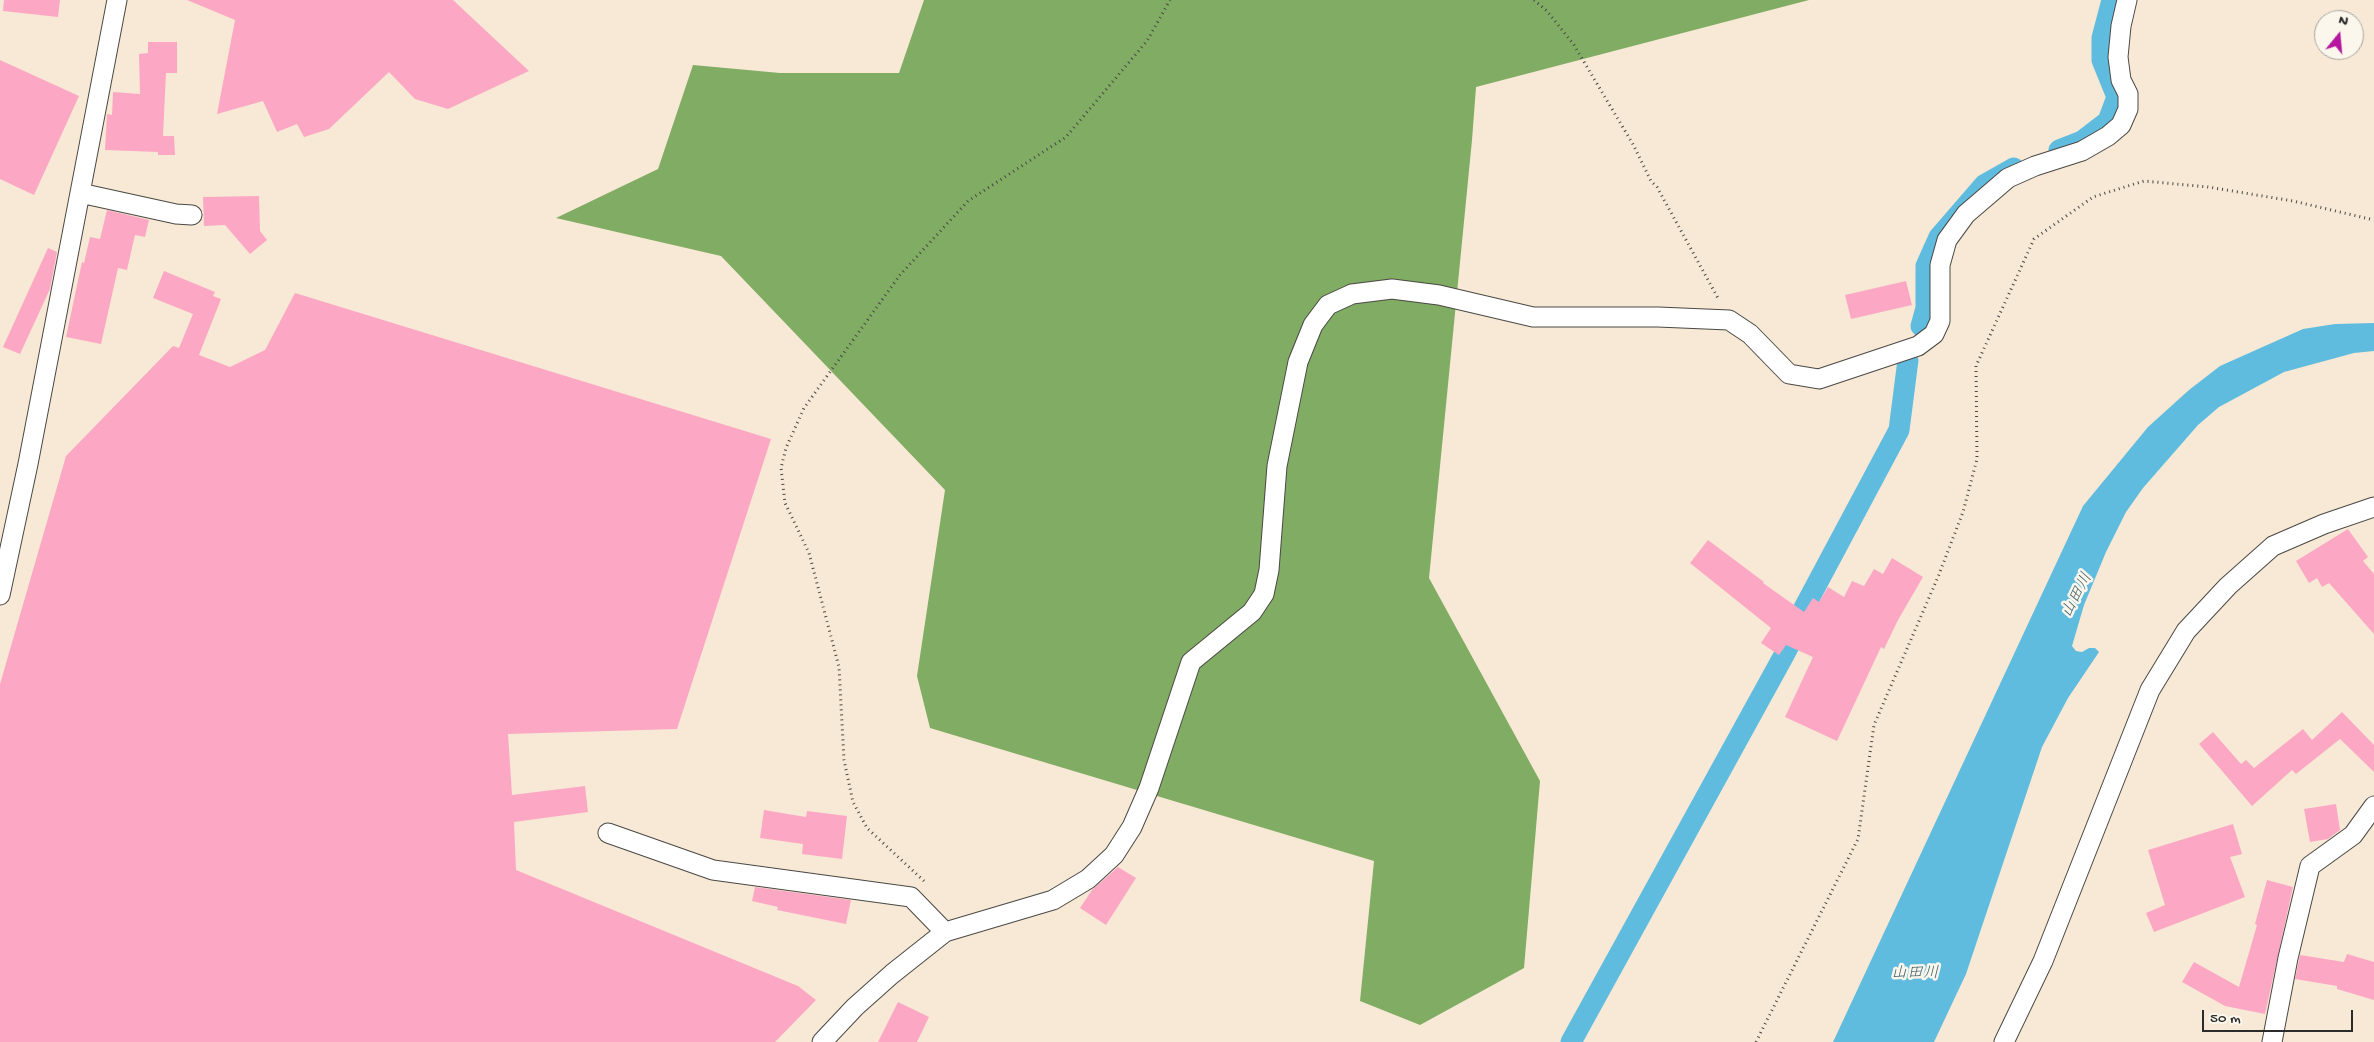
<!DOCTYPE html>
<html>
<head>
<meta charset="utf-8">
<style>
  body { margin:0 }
  #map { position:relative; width:2374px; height:1042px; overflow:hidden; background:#f7e9d5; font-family:"Gochi Hand",sans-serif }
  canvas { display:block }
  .north { position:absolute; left:2314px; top:10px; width:50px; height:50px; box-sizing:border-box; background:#fbf7ec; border:1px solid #a8a59f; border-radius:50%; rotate:17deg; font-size:14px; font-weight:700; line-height:20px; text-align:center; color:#2b2b2b }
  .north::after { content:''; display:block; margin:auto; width:18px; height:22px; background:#b5179e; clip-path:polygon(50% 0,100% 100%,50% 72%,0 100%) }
  .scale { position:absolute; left:2202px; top:1010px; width:151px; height:22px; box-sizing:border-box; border:2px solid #2b2b2b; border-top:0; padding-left:6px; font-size:15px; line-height:18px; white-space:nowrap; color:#2b2b2b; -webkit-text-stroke:4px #fbf7ec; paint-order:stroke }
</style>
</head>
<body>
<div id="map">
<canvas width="2374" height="1042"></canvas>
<div class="north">N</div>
<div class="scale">50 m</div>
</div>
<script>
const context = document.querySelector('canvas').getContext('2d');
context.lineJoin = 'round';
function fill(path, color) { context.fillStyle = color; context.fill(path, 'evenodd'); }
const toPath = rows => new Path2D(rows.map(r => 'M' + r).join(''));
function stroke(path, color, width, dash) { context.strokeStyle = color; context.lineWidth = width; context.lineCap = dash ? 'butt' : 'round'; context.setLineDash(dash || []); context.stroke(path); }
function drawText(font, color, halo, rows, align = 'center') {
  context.font = font + ' "Gochi Hand","Klee One",sans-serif'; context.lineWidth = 5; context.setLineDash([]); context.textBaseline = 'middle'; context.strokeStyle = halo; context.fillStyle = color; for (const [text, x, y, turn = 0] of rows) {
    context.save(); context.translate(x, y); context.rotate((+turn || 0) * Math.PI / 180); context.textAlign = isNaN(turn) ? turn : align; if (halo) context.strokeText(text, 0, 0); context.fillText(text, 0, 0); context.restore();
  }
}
const forest = toPath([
  [924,0,1809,0,1476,87,1472,140,1429,578,1540,781,1524,968,1420,1025,1360,1001,1374,861,930,728,917,676,945,490,721,256,556,218,658,169,693,65,780,73,899,73]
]);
const water = toPath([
  [2374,323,2374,351,2354,353,2284,372,2219,407,2198,425,2143,488,2126,512,2106,552,2084,605,2072,646,2076,651,2082,652,2089,648,2095,648,2099,652,2068,698,2042,747,1966,974,1934,1042,1833,1042,2083,506,2148,427,2189,390,2220,366,2303,329,2335,324]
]);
const canal = toPath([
  [2059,150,2082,141,2108,121,2117,97,2102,60,2102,38,2112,0],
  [1921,326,1926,308,1926,266,1939,237,1984,185,2014,168],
  [1571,1042,1783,657,1800,625,1804,608,1899,430,1908,360]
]);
const building = toPath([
  [4,0,60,0,58,17,3,11],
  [187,0,453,0,529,71,448,109,415,99,389,72,329,129,304,137,297,124,277,132,263,101,217,114,235,20],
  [148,42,177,42,177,73,166,73,163,136,174,136,175,155,158,155,158,152,105,150,107,114,112,115,113,92,140,94,139,54,148,53],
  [0,60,79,96,34,195,0,179],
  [259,196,260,231,267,240,250,254,225,225,204,226,203,197],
  [107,210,149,220,145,237,135,235,127,270,118,268,101,344,66,337,82,262,84,263,90,237,100,239],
  [48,248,57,252,50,289,20,354,3,347],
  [164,271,215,292,213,296,221,299,199,355,230,367,265,350,295,293,771,439,677,729,508,734,512,795,585,786,588,812,514,822,516,870,798,986,816,1000,775,1042,0,1042,0,684,66,456,173,346,179,348,193,314,153,298],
  [1906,281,1912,305,1851,319,1845,295],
  [2348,529,2368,557,2363,561,2374,574,2374,634,2329,583,2322,587,2317,578,2309,583,2296,561],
  [1708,540,1764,582,1763,583,1804,612,1813,598,1819,602,1828,587,1844,597,1852,581,1864,586,1874,569,1883,574,1892,558,1923,577,1898,620,1884,649,1881,647,1837,741,1785,717,1813,657,1786,645,1779,655,1761,643,1771,628,1690,563],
  [2342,712,2374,745,2374,772,2340,739,2296,774,2292,770,2252,806,2199,744,2213,732,2241,764,2246,760,2254,768,2303,729,2312,740],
  [2336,804,2340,830,2328,839,2310,842,2304,809],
  [764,810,806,817,807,811,847,816,842,859,802,854,803,844,760,838],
  [2233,824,2242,854,2230,857,2245,897,2154,932,2146,913,2165,905,2148,850],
  [1118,867,1136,878,1106,925,1080,908,1092,890],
  [2267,880,2293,887,2265,1014,2225,1006,2182,982,2194,962,2239,987,2257,925,2255,924],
  [755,887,851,900,846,924,777,910,778,907,752,901],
  [2347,954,2374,962,2374,1000,2337,989,2337,986,2295,979,2300,955,2344,962],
  [898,1002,929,1017,917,1042,878,1042]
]);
const path = toPath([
  [1534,0,1547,11,1574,45,1634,146,1651,181,1657,187,1719,300],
  [924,881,867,828,853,802,844,760,839,667,809,553,785,503,781,468,786,448,804,408,900,275,968,201,1066,137,1147,41,1170,0],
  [1756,1042,1858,839,1874,725,1938,577,1963,512,1977,459,1976,366,2034,239,2093,197,2144,181,2208,187,2293,201,2374,220]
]);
const minor = toPath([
  [80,193,176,214,192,215],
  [0,595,28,464,117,0],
  [608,833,713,870,911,897,945,932],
  [822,1042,855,1007,892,974,945,932,1053,900,1088,879,1114,855,1132,827,1149,788,1191,662,1252,612,1264,594,1269,570,1277,466,1298,362,1313,325,1328,305,1352,294,1392,289,1439,295,1533,317,1658,317,1729,320,1750,334,1789,374,1819,379,1918,346,1934,334,1940,321,1940,265,1947,240,1966,214,2008,178,2035,166,2082,151,2108,136,2121,125,2128,109,2128,94,2121,80,2118,57,2121,26,2127,0],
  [2004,1042,2043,961,2150,690,2186,631,2228,586,2273,546,2324,524,2374,507],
  [2272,1042,2288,958,2310,866,2353,835,2374,806]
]);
const waterNames = [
  ["山田川",2078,596,-62],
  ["山田川",1915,975]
];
fill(forest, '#80ac63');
fill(water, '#60bcde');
stroke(canal, '#60bcde', 21);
fill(building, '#fca8c4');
stroke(minor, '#4a4844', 21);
stroke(path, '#4a4844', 3, [1, 4]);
stroke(minor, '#fff', 19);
drawText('italic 16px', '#3e5e6a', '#fbf7ec', waterNames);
</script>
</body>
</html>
